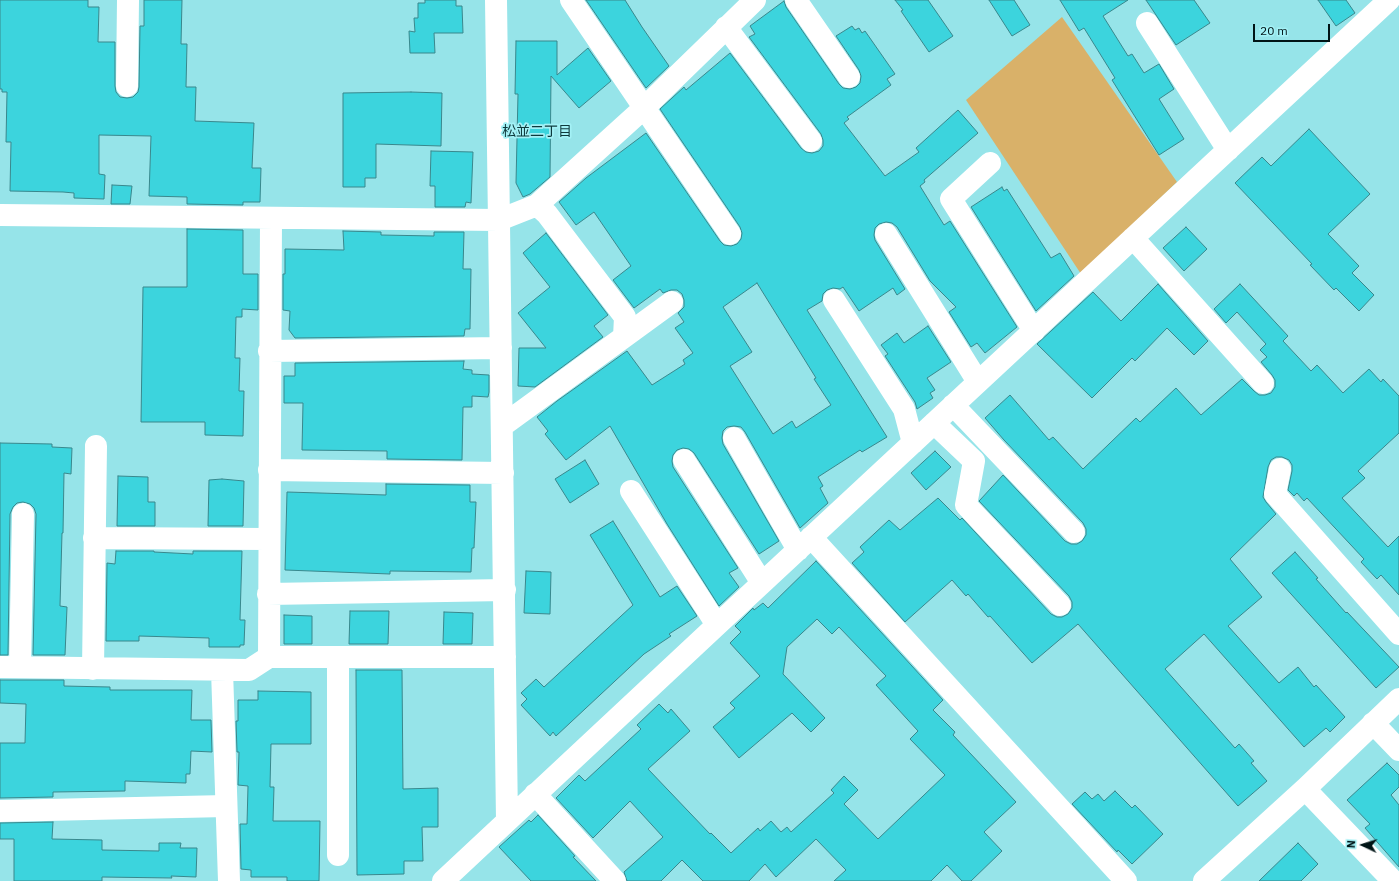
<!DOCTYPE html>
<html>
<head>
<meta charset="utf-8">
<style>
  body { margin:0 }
  #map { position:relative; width:1399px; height:881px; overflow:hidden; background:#96e4e9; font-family:"IBM Plex Sans",sans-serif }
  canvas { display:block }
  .north { position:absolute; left:1343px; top:825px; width:40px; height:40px; -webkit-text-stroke:3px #a3f1f6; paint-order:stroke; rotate:274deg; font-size:11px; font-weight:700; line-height:16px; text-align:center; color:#001416 }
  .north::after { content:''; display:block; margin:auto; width:14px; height:18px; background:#001416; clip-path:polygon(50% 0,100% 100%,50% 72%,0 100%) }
  .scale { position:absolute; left:1253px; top:24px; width:77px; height:18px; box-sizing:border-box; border:2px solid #001416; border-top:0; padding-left:5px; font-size:12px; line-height:14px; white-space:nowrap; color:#001416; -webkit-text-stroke:3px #a3f1f6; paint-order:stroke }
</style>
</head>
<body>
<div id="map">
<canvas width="1399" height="881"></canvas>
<div class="north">N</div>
<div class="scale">20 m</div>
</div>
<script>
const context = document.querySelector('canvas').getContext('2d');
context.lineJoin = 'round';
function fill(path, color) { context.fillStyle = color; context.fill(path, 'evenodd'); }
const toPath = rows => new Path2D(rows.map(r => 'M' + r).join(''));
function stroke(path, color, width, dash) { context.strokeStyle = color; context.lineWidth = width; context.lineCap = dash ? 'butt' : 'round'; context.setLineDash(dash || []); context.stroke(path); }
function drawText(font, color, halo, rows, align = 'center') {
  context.font = font + ' "IBM Plex Sans","Noto Sans JP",sans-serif'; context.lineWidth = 3.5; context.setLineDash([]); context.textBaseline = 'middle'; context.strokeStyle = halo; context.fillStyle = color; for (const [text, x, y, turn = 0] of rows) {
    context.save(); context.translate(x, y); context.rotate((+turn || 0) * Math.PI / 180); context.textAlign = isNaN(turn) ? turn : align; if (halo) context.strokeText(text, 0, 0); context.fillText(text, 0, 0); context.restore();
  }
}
const green = toPath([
  [1062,17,1177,182,1081,274,966,100]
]);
const building = toPath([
  [0,0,88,0,88,7,99,7,98,42,115,42,115,86,116,92,120,97,127,98,133,97,138,92,139,87,140,26,144,26,144,0,182,0,181,44,187,44,186,87,196,87,195,121,254,123,252,168,261,168,260,202,243,202,243,205,187,204,187,197,149,196,151,136,99,135,99,174,105,175,104,199,74,198,74,193,63,192,10,191,11,142,6,142,7,92,2,92,2,89,0,89,0,0],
  [425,0,456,0,456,6,462,6,463,33,434,33,435,53,410,53,409,31,415,32,414,18,418,18,418,3,425,3,425,0],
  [586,0,625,0,642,27,669,66,646,88,586,0],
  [895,0,928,0,953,36,929,52,901,11,903,10,895,0],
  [989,0,1014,0,1030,25,1012,36,989,0],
  [1060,0,1128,0,1103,16,1128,56,1132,54,1144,73,1159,64,1174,89,1159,99,1184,139,1159,155,1112,80,1115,78,1084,28,1079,31,1060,0],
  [1146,0,1194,0,1210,23,1176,45,1146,0],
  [1318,0,1346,0,1355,13,1336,26,1318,0],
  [784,1,786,7,839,84,843,88,850,89,856,87,860,83,861,76,859,70,836,36,852,26,855,30,859,28,862,33,865,31,895,74,887,79,891,85,847,117,849,119,844,123,885,176,919,152,916,148,958,110,978,133,924,180,925,182,920,186,944,225,950,221,1017,327,985,353,977,343,971,347,949,312,956,307,930,281,897,227,892,223,886,222,879,224,875,228,874,235,875,240,905,289,897,295,893,288,859,311,843,287,840,289,833,288,827,290,823,294,822,301,807,310,887,437,862,452,860,450,818,477,823,486,820,488,828,503,800,528,745,432,741,427,734,426,727,427,723,431,722,438,723,444,779,541,759,554,694,453,689,449,683,448,677,450,673,455,672,461,673,467,738,568,729,573,739,587,719,606,667,524,610,426,566,460,545,434,548,431,537,417,557,401,627,351,652,385,685,364,683,360,693,353,675,328,684,322,678,313,684,307,684,300,682,294,677,290,671,290,663,293,660,289,634,308,613,280,631,266,594,212,576,225,559,202,586,178,646,133,720,241,724,245,731,246,737,244,741,239,742,233,740,227,660,109,684,87,686,90,730,53,801,148,806,152,812,153,819,151,823,146,823,140,821,134,749,37,755,34,750,26,784,1],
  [757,283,816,378,814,379,831,405,796,428,792,421,773,434,730,366,752,352,723,307,757,283],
  [516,41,557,41,557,75,588,48,611,81,579,108,551,76,550,177,530,194,523,197,516,183,518,94,515,94,516,41],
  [411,92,442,93,441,146,376,144,376,178,365,178,365,187,343,187,343,93,411,92],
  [1309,129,1370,194,1328,234,1359,266,1352,273,1374,295,1359,311,1336,288,1334,290,1310,265,1312,264,1235,183,1262,157,1271,166,1309,129],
  [431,151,473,152,471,203,466,202,465,207,435,207,435,186,430,186,431,151],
  [112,185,132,186,130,204,111,204,112,185],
  [1002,187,1004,191,1007,189,1051,258,1060,253,1074,276,1036,311,971,207,1002,187],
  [1186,227,1207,249,1184,271,1163,248,1186,227],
  [187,229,243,230,243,274,258,274,258,310,242,309,242,317,236,317,235,358,240,358,239,391,244,391,243,436,205,435,205,422,141,422,143,287,187,287,187,229],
  [343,231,381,232,381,235,434,236,434,232,464,232,463,269,471,269,470,329,465,329,464,336,295,338,289,330,290,311,283,310,283,274,285,274,285,249,344,250,343,231],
  [546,233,608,315,594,326,603,337,535,387,518,386,519,348,546,348,518,313,550,287,523,253,546,233],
  [1158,284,1208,341,1194,355,1167,328,1135,361,1132,358,1092,398,1037,344,1093,292,1121,321,1158,284],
  [1240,284,1288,336,1283,341,1311,371,1317,365,1343,393,1369,369,1381,382,1383,379,1399,396,1399,433,1358,471,1365,478,1342,498,1388,547,1399,536,1399,595,1381,575,1377,579,1361,562,1364,559,1307,498,1304,501,1297,493,1294,496,1288,490,1292,471,1292,465,1289,460,1282,457,1276,457,1271,460,1268,467,1263,497,1266,502,1276,514,1230,559,1262,597,1228,626,1279,683,1298,667,1314,687,1316,685,1345,717,1330,732,1326,728,1304,747,1204,634,1165,669,1235,748,1239,744,1254,761,1251,763,1267,781,1238,806,1078,624,1032,663,990,616,988,617,968,594,966,596,952,580,905,622,852,563,864,552,860,547,889,520,900,530,938,498,960,520,962,518,1051,614,1057,617,1062,617,1068,614,1072,608,1072,602,1069,596,979,501,980,500,1003,475,1065,541,1071,544,1077,544,1082,541,1086,535,1086,529,1083,523,1004,440,985,418,1010,395,1049,440,1053,437,1083,469,1136,418,1140,422,1176,388,1201,415,1242,379,1254,391,1259,395,1265,395,1271,393,1275,387,1275,380,1272,375,1261,362,1267,357,1260,350,1266,344,1237,312,1226,323,1214,309,1240,284],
  [928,326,951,362,927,378,935,390,930,393,933,398,917,409,915,402,885,356,888,354,881,345,897,333,904,343,928,326],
  [464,361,463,369,472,370,472,374,489,375,489,392,488,397,472,396,472,407,463,407,462,460,387,459,387,451,302,450,303,403,284,403,284,376,295,376,295,363,464,361],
  [0,443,52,444,52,447,72,448,71,474,64,473,63,533,62,533,60,606,67,607,65,655,33,655,36,514,34,508,30,504,23,502,17,503,13,507,10,514,8,655,0,655,0,443],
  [935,451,951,467,926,490,911,473,935,451],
  [585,460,599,484,570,503,555,479,585,460],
  [118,476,148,477,148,502,155,502,155,526,117,526,118,476],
  [222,479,244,481,243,526,208,526,209,480,222,479],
  [386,484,470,485,470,502,476,502,474,548,472,548,471,572,390,571,390,574,285,570,287,492,386,495,386,484],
  [613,521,660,597,677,586,697,616,669,634,671,636,644,654,556,736,553,732,550,736,521,705,527,699,521,693,536,679,544,687,633,605,590,535,613,521],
  [116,551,154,551,154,552,193,554,193,551,242,551,240,620,245,620,244,645,240,645,240,647,209,647,209,638,139,636,139,641,106,641,107,563,115,564,116,551],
  [1295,552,1318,578,1316,579,1346,613,1347,612,1399,667,1376,688,1272,573,1295,552],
  [816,561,943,700,933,710,955,732,953,735,1016,802,984,832,1002,851,971,881,962,881,947,865,931,881,834,881,846,870,816,839,776,877,765,864,749,881,703,881,682,860,661,881,627,881,624,872,663,837,630,801,593,838,556,798,579,775,585,781,641,729,637,725,659,704,668,713,671,709,690,731,648,769,710,834,711,833,731,853,758,828,760,831,771,821,781,832,787,827,791,832,834,793,831,790,844,776,858,790,844,804,878,839,945,775,910,739,918,731,876,685,886,676,839,627,832,634,817,619,787,647,783,674,825,718,811,732,792,713,739,758,713,727,735,708,730,703,760,676,730,643,741,632,735,626,753,608,754,610,763,603,768,608,816,561],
  [526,571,551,572,550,614,524,613,526,571],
  [350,611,389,611,388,644,349,644,350,611],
  [444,612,473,613,472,644,443,644,444,612],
  [284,615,312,616,312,644,284,644,284,615],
  [356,670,402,670,403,789,438,788,438,827,422,827,423,861,404,861,404,874,357,875,356,670],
  [0,680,64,680,64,686,110,687,110,690,192,690,191,720,211,720,212,752,191,751,190,774,186,774,186,783,125,781,125,791,53,792,53,797,0,798,0,743,25,743,26,704,0,703,0,680],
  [258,691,311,692,311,744,271,744,270,787,274,787,273,821,320,821,319,881,287,881,287,877,251,877,251,870,241,869,240,824,247,824,248,786,238,785,239,752,237,752,236,721,238,721,238,700,258,700,258,691],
  [1387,763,1399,775,1399,787,1391,795,1399,805,1399,867,1365,828,1370,824,1347,800,1387,763],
  [1115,791,1132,808,1135,805,1163,834,1132,864,1118,850,1117,852,1072,804,1085,792,1092,799,1098,794,1104,801,1115,791],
  [538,815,575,856,573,857,596,881,531,881,499,847,529,820,531,822,538,815],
  [53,822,52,839,102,840,102,850,159,851,159,843,181,843,180,848,197,848,196,877,171,876,172,878,102,877,102,881,14,881,14,839,0,839,0,823,53,822],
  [1298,843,1318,864,1301,881,1259,881,1298,843]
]);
const minor = toPath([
  [496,0,507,820],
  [571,0,730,234],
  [796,0,849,77],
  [1147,23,1228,150],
  [726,27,811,141],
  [127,86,128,0],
  [990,163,951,199,1034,331],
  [537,205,547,214,625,317,624,337],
  [0,215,499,220,537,205,644,108,755,0],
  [886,234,978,382],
  [1133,238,1263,383],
  [834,300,904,409,913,443],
  [269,351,501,348],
  [953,405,1074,532],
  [934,423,974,461,966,505,1060,605],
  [502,426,672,302],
  [734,438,798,550],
  [684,460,762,583],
  [1280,469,1275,494,1399,634],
  [269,470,503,473],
  [631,491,717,625],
  [811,537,1126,881],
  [94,538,268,539],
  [268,594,505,590],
  [269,657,505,657],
  [338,657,338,855],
  [0,667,249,670,269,657,271,218],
  [20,667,23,514],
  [93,669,96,446],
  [222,670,229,881],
  [1373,723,1399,750],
  [1305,789,1393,881],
  [535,794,615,881],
  [0,811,226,806],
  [443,881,717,625,1389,0],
  [1204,881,1305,789,1399,699]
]);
const neighbourhoodNames = [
  ["松並二丁目",537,132]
];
fill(green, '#d9b169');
fill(building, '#3cd4dd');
stroke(building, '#39878c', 1);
stroke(minor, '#fff', 22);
drawText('14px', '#0e393c', '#a3f1f6', neighbourhoodNames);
</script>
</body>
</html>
